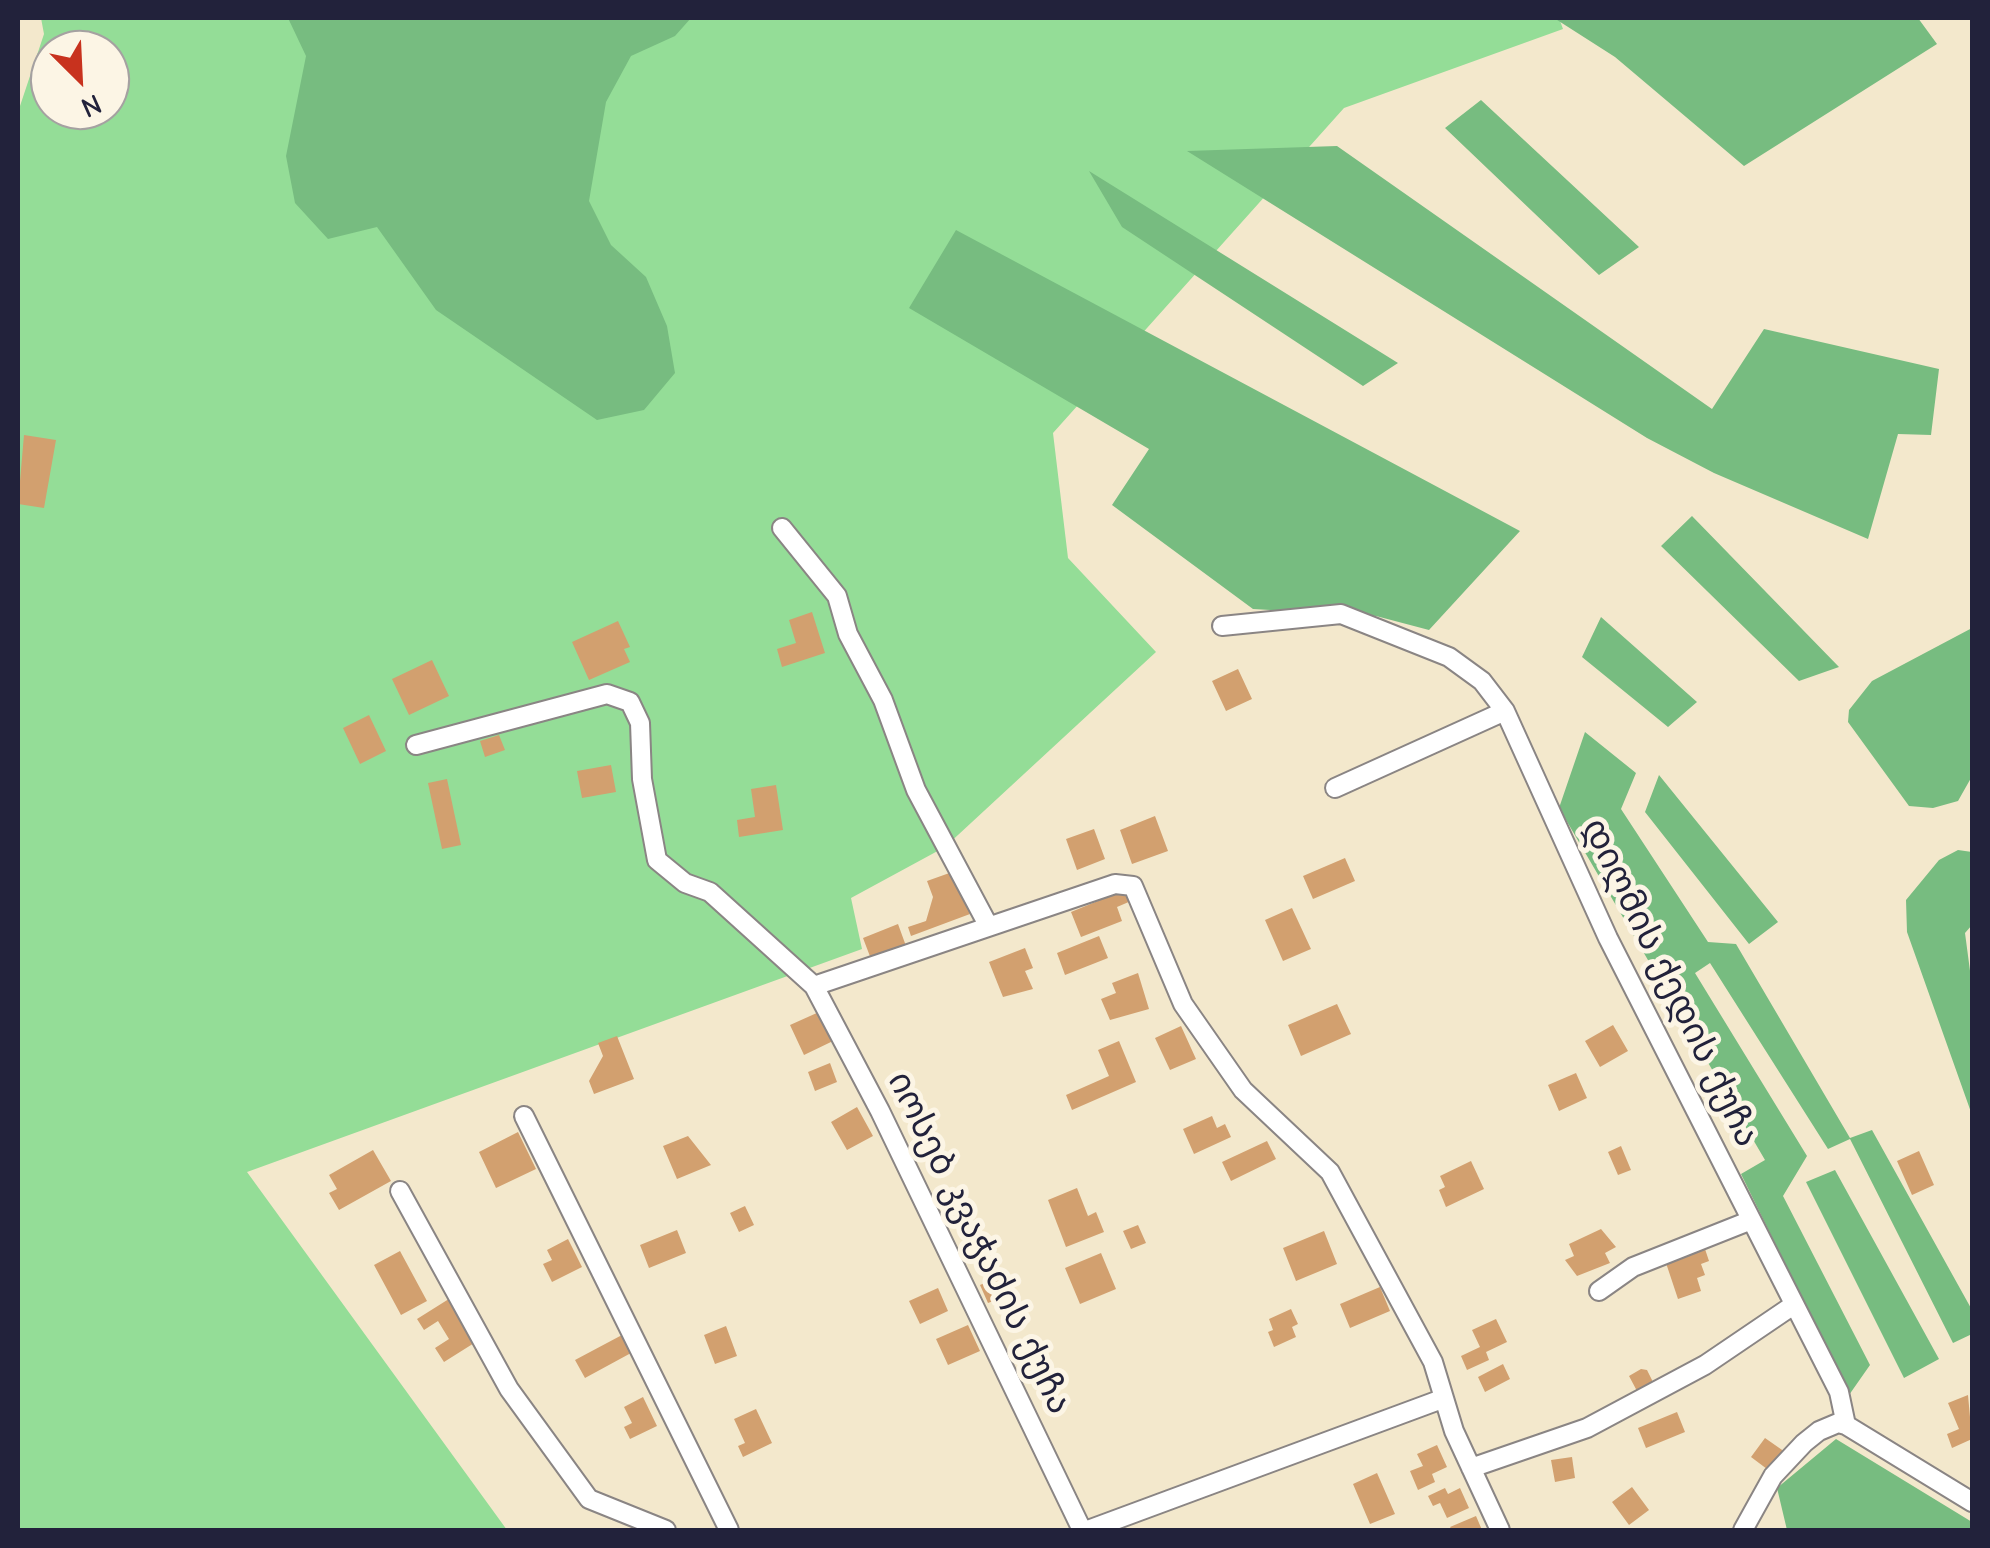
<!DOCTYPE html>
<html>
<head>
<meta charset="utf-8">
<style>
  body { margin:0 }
  #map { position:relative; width:1990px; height:1548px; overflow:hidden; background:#f3e8cc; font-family:"Comic Neue",sans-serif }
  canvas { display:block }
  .frame { position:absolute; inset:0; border:20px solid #22223b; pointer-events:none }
  .north { position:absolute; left:30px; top:30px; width:100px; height:100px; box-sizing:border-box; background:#fcf5e5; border:2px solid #a5a1a1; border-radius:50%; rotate:156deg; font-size:28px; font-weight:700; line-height:40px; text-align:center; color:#22223b }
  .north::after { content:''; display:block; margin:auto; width:35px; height:45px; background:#c8321e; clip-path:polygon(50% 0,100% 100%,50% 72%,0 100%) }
</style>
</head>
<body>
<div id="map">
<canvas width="1990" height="1548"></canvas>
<div class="frame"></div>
<div class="north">N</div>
</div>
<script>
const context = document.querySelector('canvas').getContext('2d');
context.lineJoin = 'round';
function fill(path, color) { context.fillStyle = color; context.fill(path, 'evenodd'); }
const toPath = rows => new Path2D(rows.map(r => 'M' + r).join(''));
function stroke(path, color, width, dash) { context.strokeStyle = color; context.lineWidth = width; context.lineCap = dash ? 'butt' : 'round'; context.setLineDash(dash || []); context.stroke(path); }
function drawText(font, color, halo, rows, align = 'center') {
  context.font = font + ' "Comic Neue","Noto Sans Georgian",sans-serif'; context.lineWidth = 10; context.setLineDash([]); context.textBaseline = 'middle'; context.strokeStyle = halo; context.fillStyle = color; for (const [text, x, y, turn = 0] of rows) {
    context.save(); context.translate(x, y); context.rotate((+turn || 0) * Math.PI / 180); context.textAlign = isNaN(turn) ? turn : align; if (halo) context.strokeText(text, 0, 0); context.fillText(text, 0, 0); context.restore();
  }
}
const green = toPath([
  [41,18,1559,18,1563,29,1344,108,1053,433,1068,558,1156,652,945,847,851,898,862,949,247,1172,507,1530,18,1530,18,112,44,34],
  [50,50,110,50,110,110,50,110]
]);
const forest = toPath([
  [288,18,691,18,675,36,631,56,606,102,589,201,611,245,646,277,667,326,675,373,644,410,597,420,436,310,377,227,328,239,295,203,286,156,306,56],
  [1554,18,1918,18,1937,44,1744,166,1615,57],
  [1481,100,1639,247,1599,275,1445,128],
  [1337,146,1712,409,1764,329,1939,369,1931,435,1898,434,1868,539,1714,473,1647,438,1187,151],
  [1089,171,1398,363,1363,386,1122,227],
  [956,230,1520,531,1429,630,1376,616,1253,609,1112,505,1149,449,909,308],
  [1692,516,1839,667,1799,681,1661,546],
  [1601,617,1697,702,1668,727,1582,657],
  [1972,628,1971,778,1958,801,1933,808,1909,806,1848,722,1849,710,1872,681],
  [1585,732,1636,773,1621,809,1708,942,1736,944,1850,1138,1872,1130,1972,1310,1972,1334,1953,1343,1850,1139,1828,1149,1710,963,1695,973,1807,1156,1783,1196,1870,1365,1849,1395,1741,1174,1765,1160,1559,808],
  [1659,775,1778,922,1749,944,1645,812],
  [1958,850,1972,852,1972,925,1965,933,1972,986,1972,1115,1907,932,1906,900,1939,860],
  [1835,1170,1939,1359,1904,1378,1806,1182],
  [1836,1439,1972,1522,1972,1530,1787,1530,1777,1488]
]);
const building = toPath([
  [24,435,56,440,44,508,18,504],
  [812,612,825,653,782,667,777,649,796,643,789,620],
  [618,621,630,647,624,649,630,662,589,680,572,642],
  [432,660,449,696,409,715,392,679],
  [1238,669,1252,699,1226,711,1212,681],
  [369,715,386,751,360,764,343,728],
  [499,735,505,750,485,757,480,741],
  [611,765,616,792,582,798,577,771],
  [447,779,461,845,442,849,428,783],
  [776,785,783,830,739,837,737,820,755,817,751,789],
  [1155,816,1168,851,1132,864,1120,830],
  [1094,829,1105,859,1077,870,1066,839],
  [1345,858,1355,881,1313,899,1303,876],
  [955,871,970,914,911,936,908,927,926,921,933,897,927,881],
  [1127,889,1131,901,1117,907,1122,921,1081,937,1071,912],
  [1292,908,1311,949,1283,961,1265,920],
  [898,924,906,946,871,959,863,938],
  [1099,936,1108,958,1065,975,1057,953],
  [1025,948,1033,968,1025,971,1033,989,1003,997,989,962],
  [1138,973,1149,1009,1110,1020,1101,999,1116,993,1112,983],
  [1337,1004,1351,1034,1301,1056,1288,1025],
  [819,1012,833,1041,804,1055,790,1025],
  [1613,1025,1628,1051,1600,1067,1585,1041],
  [1181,1026,1196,1059,1170,1070,1155,1038],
  [617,1036,634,1079,594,1094,589,1081,603,1056,598,1043],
  [1119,1041,1136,1082,1072,1110,1066,1095,1109,1076,1098,1050],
  [830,1063,837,1082,815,1091,808,1072],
  [1576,1073,1587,1098,1559,1111,1548,1085],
  [857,1107,873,1136,847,1150,831,1122],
  [1212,1116,1217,1128,1225,1124,1231,1137,1194,1154,1183,1129],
  [518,1132,536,1169,496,1188,479,1152],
  [688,1136,711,1165,677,1179,663,1146],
  [1267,1141,1276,1159,1231,1181,1222,1162],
  [1621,1146,1631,1170,1618,1175,1608,1152],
  [373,1150,391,1181,339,1210,329,1193,337,1189,329,1175],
  [1919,1151,1934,1185,1912,1195,1897,1161],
  [1471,1161,1484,1189,1446,1207,1439,1190,1445,1187,1440,1176],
  [1077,1188,1088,1216,1096,1212,1104,1232,1066,1247,1048,1200],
  [745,1206,754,1225,739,1232,730,1213],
  [1138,1225,1146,1243,1131,1249,1123,1231],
  [1601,1229,1616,1247,1605,1253,1610,1263,1577,1276,1565,1260,1574,1256,1569,1244],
  [677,1230,686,1253,649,1268,640,1245],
  [1324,1231,1337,1264,1296,1281,1283,1248],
  [568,1239,582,1267,552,1282,543,1264,552,1260,547,1250],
  [1704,1246,1709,1261,1701,1264,1705,1275,1697,1278,1701,1291,1678,1299,1665,1260],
  [400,1251,427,1301,401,1315,374,1265],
  [1101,1253,1116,1289,1080,1304,1065,1268],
  [998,1277,1006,1296,988,1303,980,1285],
  [1380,1287,1390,1311,1350,1328,1340,1304],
  [938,1288,948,1311,920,1324,909,1301],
  [452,1297,479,1340,444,1362,435,1348,449,1339,438,1321,424,1330,417,1319],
  [1291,1309,1298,1324,1292,1327,1296,1337,1274,1347,1268,1332,1273,1330,1269,1319],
  [1496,1319,1507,1342,1486,1352,1489,1360,1467,1370,1461,1356,1480,1347,1472,1330],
  [968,1325,980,1351,948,1365,936,1339],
  [726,1326,737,1356,715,1364,704,1335],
  [622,1335,631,1353,585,1378,575,1360],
  [1503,1364,1510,1379,1485,1392,1478,1377],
  [1641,1369,1647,1370,1653,1382,1637,1391,1629,1376],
  [1968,1395,1972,1439,1952,1448,1947,1434,1959,1429,1948,1403],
  [643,1397,657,1426,630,1439,624,1427,632,1423,624,1407],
  [756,1409,772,1443,743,1457,738,1446,745,1443,734,1419],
  [1677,1412,1685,1432,1646,1448,1638,1428],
  [1765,1438,1785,1452,1771,1472,1751,1457],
  [1437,1445,1447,1467,1432,1474,1435,1482,1418,1490,1410,1471,1423,1466,1417,1454],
  [1572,1457,1575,1478,1555,1482,1551,1460],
  [1377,1473,1395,1514,1370,1524,1353,1484],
  [1632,1487,1649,1510,1629,1525,1612,1502],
  [1445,1488,1448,1494,1460,1488,1469,1508,1447,1518,1440,1503,1433,1506,1428,1496],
  [1476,1516,1482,1530,1452,1530,1450,1527]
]);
const minor = toPath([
  [782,528,837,596,848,634,883,700,916,790,988,925],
  [1222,626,1341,614,1449,657,1482,681,1505,711,1608,938,1839,1392,1846,1425],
  [416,745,607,694,630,702,640,723,642,779,657,860,685,883,710,892,814,986,880,1111,1082,1530],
  [1335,788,1505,711],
  [814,986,1115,884,1133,886,1183,1004,1243,1090,1330,1172,1433,1362,1454,1431,1500,1530],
  [524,1116,729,1530],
  [400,1191,509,1389,589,1499,666,1530],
  [1599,1291,1633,1267,1749,1221],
  [1846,1425,1972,1502],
  [1471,1468,1587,1428,1705,1365,1792,1306],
  [1088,1530,1442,1399],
  [1743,1530,1773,1476,1804,1443,1819,1431,1838,1423,1846,1425]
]);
const streetNames = [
  ["დიღმის ქედის ქუჩა",1670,983,64],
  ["იოსებ კვაჭაძის ქუჩა",979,1243,64]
];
fill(green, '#94dd97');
fill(forest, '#77bc80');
fill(building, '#d2a06f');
stroke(minor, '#8a8584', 22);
stroke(minor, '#fff', 18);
drawText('35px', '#22223b', '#fcf5e5', streetNames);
</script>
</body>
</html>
